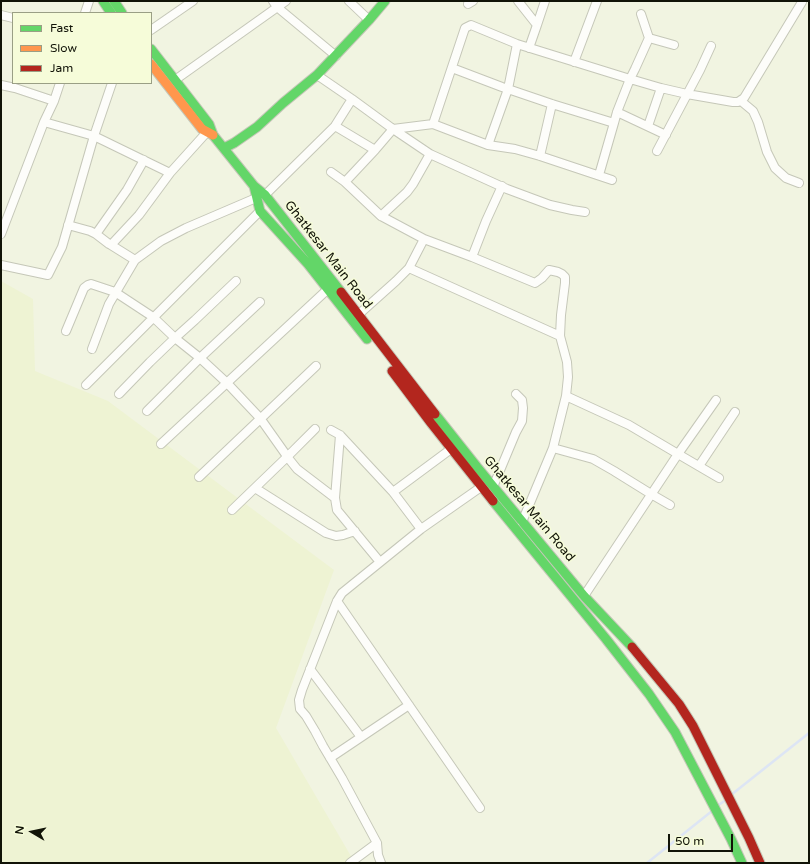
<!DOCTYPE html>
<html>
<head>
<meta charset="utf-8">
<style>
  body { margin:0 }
  #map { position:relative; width:810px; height:864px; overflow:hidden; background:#f1f4e1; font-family:"Varela Round",sans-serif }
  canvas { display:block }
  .frame { position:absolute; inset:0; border:2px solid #111307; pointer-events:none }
  .legend { position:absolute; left:12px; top:12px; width:140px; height:72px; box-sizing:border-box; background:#f6fcd9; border:1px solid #9a9f85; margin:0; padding:5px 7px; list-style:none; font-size:12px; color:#111307 }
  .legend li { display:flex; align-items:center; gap:8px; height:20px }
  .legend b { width:20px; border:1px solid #9a9f85 }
  .north { position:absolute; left:12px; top:812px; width:40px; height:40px; -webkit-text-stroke:3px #f6fcd9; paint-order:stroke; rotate:279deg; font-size:11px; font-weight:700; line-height:16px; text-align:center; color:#111307 }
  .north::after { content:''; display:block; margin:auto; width:14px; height:18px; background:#111307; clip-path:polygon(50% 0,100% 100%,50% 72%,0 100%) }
  .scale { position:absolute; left:668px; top:834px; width:65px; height:18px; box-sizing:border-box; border:2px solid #111307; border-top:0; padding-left:5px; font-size:12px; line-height:14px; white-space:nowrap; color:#111307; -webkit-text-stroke:3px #f6fcd9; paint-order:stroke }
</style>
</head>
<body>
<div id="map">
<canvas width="810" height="864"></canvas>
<div class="frame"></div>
<ul class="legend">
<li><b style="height:5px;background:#63d668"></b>Fast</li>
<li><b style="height:5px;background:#ff974d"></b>Slow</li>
<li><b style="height:5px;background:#b3261e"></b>Jam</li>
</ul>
<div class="north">N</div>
<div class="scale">50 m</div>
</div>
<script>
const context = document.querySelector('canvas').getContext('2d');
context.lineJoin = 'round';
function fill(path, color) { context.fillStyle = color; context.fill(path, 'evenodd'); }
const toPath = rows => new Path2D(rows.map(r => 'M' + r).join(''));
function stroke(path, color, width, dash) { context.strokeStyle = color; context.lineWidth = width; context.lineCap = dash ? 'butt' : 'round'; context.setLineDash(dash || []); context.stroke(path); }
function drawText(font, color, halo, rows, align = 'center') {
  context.font = font + ' "Varela Round",sans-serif'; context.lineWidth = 3; context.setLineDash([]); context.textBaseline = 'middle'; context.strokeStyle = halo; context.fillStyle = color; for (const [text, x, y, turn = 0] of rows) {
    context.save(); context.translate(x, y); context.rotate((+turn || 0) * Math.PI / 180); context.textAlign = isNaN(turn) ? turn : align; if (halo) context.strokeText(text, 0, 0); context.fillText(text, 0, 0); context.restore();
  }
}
const built = toPath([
  [1,281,33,299,35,371,108,401,334,570,276,728,355,863,1,863]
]);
const stream = toPath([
  [731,795,809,733],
  [717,806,726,800],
  [647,863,712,811]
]);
const street = toPath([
  [273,1,277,7,336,56],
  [349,1,369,20],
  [518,1,537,25,529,48],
  [468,4,473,1],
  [85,13,89,1],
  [641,14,649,38,635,69,630,79,661,88,687,94,733,102,738,102,744,98,802,2],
  [1,15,13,18],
  [537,25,545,1],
  [151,30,193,1],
  [649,38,674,45],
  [574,62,597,1],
  [175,80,286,1],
  [1,85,15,88,54,101],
  [741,101,753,111,758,122,767,152,775,168,786,178,799,183],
  [617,112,666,135],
  [44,122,94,136,170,173],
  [433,124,465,28,471,25,517,44,630,79,617,112,614,123,552,104,502,87,452,68],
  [335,126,375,150,393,129,352,99],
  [648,126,661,88],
  [488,145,508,89,517,44],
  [657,151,700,70,711,46],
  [430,154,507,189,550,205,572,210,585,212],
  [540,156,552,104],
  [331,172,345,182,381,216,424,239,409,268,396,281,358,315],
  [599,175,614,123],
  [345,182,375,150],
  [265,195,335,126,352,99,317,75],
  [381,216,407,192,413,184,430,154,393,129,433,124,488,145,515,149,540,156,612,180],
  [68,225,90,231,96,234,109,244,111,245,139,215,170,173,207,132],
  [1,234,44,122,54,101,60,83],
  [96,234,127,190,144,160],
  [424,239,472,257,486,221,502,186],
  [111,245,135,260],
  [472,257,535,283,542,278,549,270,558,272,562,274,565,277,565,283,561,315,560,336,567,362,568,377,566,396,553,448,522,522],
  [1,265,48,275,62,247,94,136,112,83],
  [409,268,560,336],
  [66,331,84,288,88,285,91,284,115,292,153,317,175,338,200,358,227,383,260,418,289,459,297,469,335,498,337,510,380,562],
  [92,349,109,304,135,260,161,241,186,228,256,198],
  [86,385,260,211],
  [119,394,150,362,175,338,195,320,236,281],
  [566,396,629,425,678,454,716,400],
  [147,411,200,358,260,302],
  [331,430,340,435,393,492,421,529],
  [161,444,328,289],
  [553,448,593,459,614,471,651,494,670,505],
  [699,466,735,412],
  [199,477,316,366],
  [493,487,516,432,522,421,523,408,522,400,516,394],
  [255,488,326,533,336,536,343,535,355,531],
  [393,492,451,449],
  [335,498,340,435],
  [232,510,287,457,315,429],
  [584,596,678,454,719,478],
  [337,601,480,808],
  [310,669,361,737],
  [330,758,409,705],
  [377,843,378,855,381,863],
  [350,863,377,843,342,778,323,746,315,731,306,716,300,709,299,700,302,690,337,601,342,593,421,529,481,487]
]);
const fast = toPath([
  [103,1,111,13],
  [114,1,122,13],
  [151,49,209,124,213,135,254,186,265,195,341,292],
  [224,148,234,143,257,127,283,103,317,75,369,20,385,1],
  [254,186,260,211,308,264,367,339],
  [435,414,477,467,584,596,632,647],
  [493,501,606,639,649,694,675,732,731,839,742,863]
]);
const slow = toPath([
  [151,64,202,129,213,135]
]);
const jam = toPath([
  [341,292,435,414],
  [392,371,431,423,493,501],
  [632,647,679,704,693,726,749,838,760,863]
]);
const streetNames = [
  ["Ghatkesar Main Road",328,255,52],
  ["Ghatkesar Main Road",529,509,50]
];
fill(built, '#eef3d3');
stroke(stream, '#dde5f4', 2.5);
stroke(street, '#c5c7b8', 10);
stroke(fast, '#c5c7b8', 11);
stroke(slow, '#c5c7b8', 11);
stroke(jam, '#c5c7b8', 11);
stroke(street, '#fdfdfa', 8);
stroke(fast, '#63d668', 9);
stroke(slow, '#ff974d', 9);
stroke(jam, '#b3261e', 9);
drawText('13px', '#111307', '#f6fcd9', streetNames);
</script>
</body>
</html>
